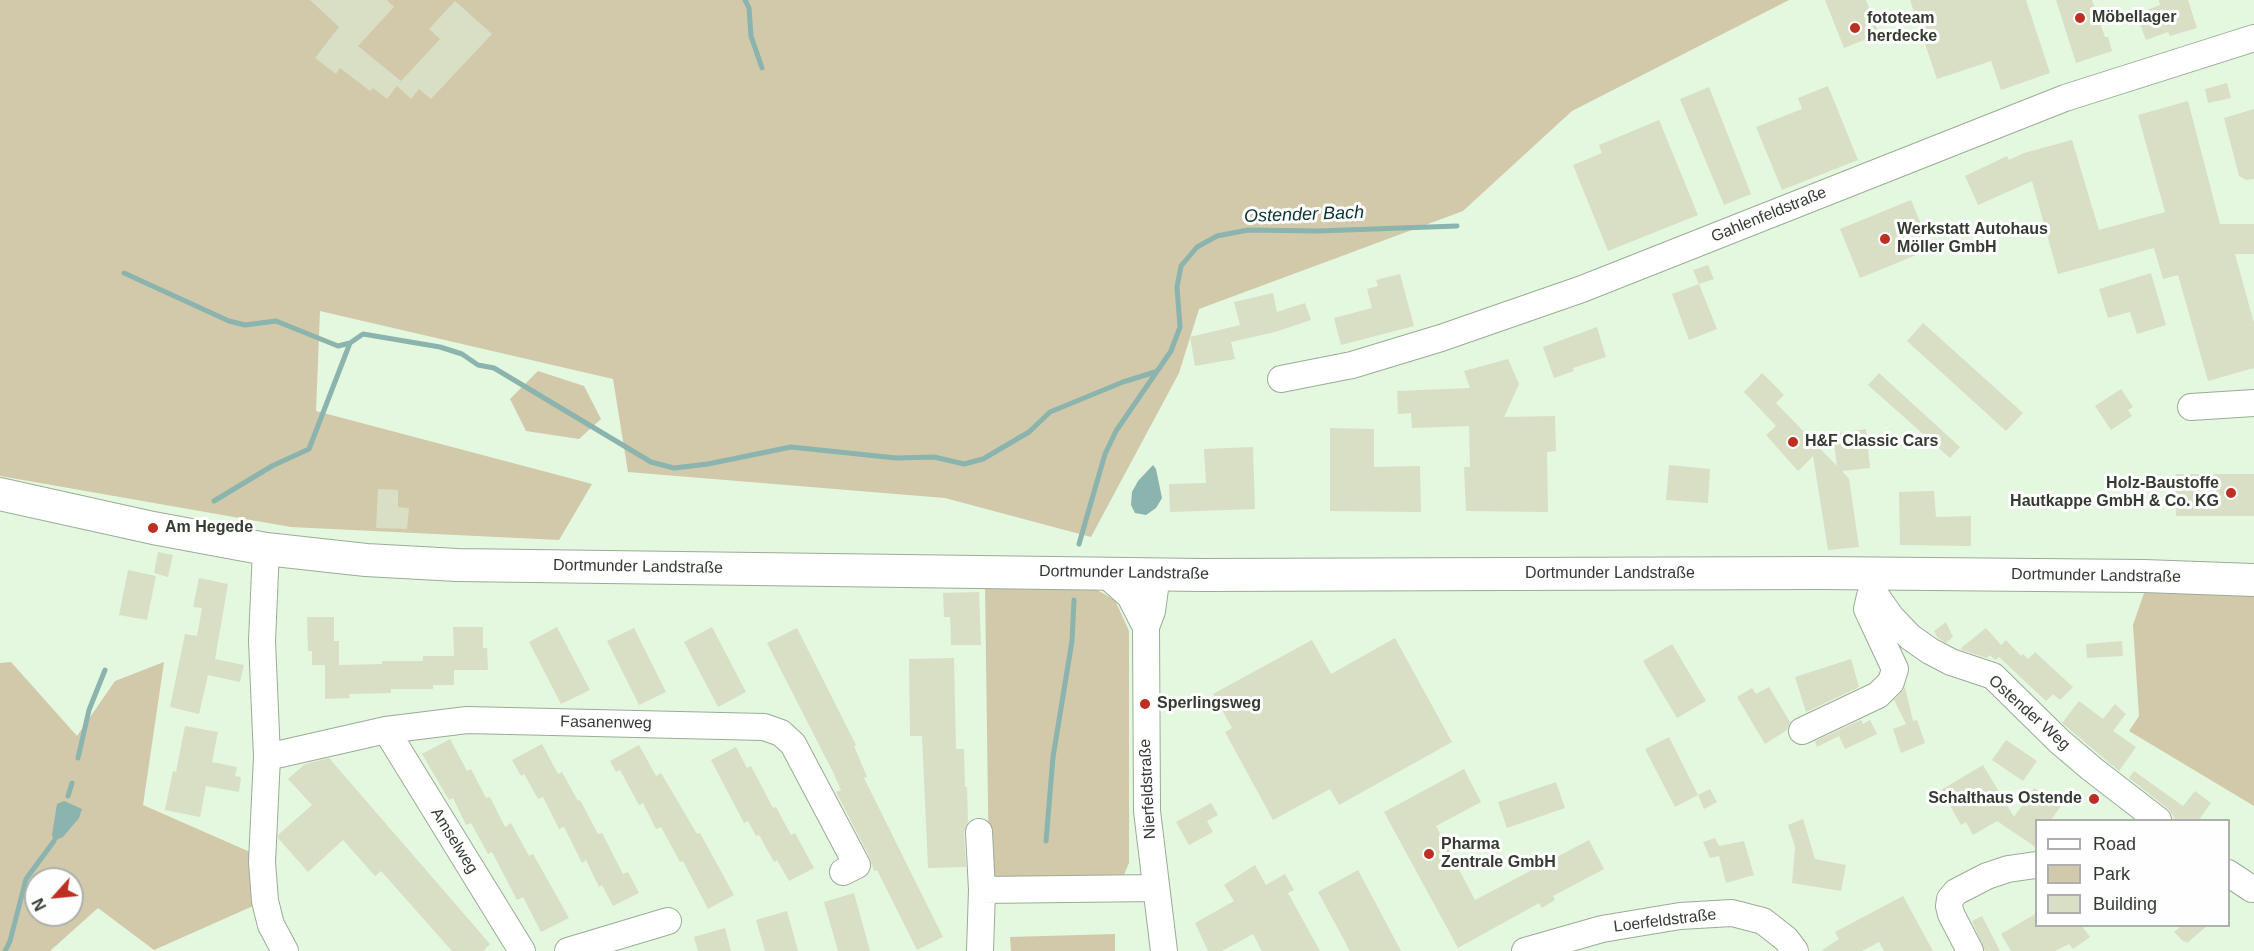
<!DOCTYPE html>
<html>
<head>
<meta charset="utf-8">
<style>
  body { margin:0 }
  #map { position:relative; width:2254px; height:951px; overflow:hidden; background:#e4f7df; font-family:Arial,sans-serif }
  canvas { display:block }
  .legend { position:absolute; left:2035px; top:819px; width:195px; height:108px; box-sizing:border-box; background:#fefefe; border:2px solid #adb0ac; margin:0; padding:8px 10px; list-style:none; font-size:18px; color:#343c32 }
  .legend li { display:flex; align-items:center; gap:12px; height:30px }
  .legend b { width:30px; border:2px solid #adb0ac }
  .north { position:absolute; left:24px; top:867px; width:60px; height:60px; box-sizing:border-box; background:#fefefe; border:2px solid #adb0ac; border-radius:50%; rotate:243deg; font-size:16px; font-weight:700; line-height:24px; text-align:center; color:#343c32 }
  .north::after { content:''; display:block; margin:auto; width:21px; height:27px; background:#bd3021; clip-path:polygon(50% 0,100% 100%,50% 72%,0 100%) }
</style>
</head>
<body>
<div id="map">
<canvas width="2254" height="951"></canvas>
<ul class="legend">
<li><b style="height:8px;background:#fff"></b>Road</li>
<li><b style="height:16px;background:#d1c9a9"></b>Park</li>
<li><b style="height:16px;background:#d9dfc4"></b>Building</li>
</ul>
<div class="north">N</div>
</div>
<script>
const context = document.querySelector('canvas').getContext('2d');
context.lineJoin = 'round';
function fill(path, color) { context.fillStyle = color; context.fill(path, 'evenodd'); }
const toPath = rows => new Path2D(rows.map(r => 'M' + r).join(''));
function stroke(path, color, width, dash) { context.strokeStyle = color; context.lineWidth = width; context.lineCap = dash ? 'butt' : 'round'; context.setLineDash(dash || []); context.stroke(path); }
function drawText(font, color, halo, rows, align = 'center') {
  context.font = font + ' Arial,sans-serif'; context.lineWidth = 6; context.setLineDash([]); context.textBaseline = 'middle'; context.strokeStyle = halo; context.fillStyle = color; for (const [text, x, y, turn = 0] of rows) {
    context.save(); context.translate(x, y); context.rotate((+turn || 0) * Math.PI / 180); context.textAlign = isNaN(turn) ? turn : align; if (halo) context.strokeText(text, 0, 0); context.fillText(text, 0, 0); context.restore();
  }
}
const green = toPath([
  [0,0,1789,0,1572,111,1463,211,1199,309,1179,373,1091,537,945,498,628,472,613,379,320,311,316,411,592,484,559,540,291,527,0,476],
  [538,371,584,386,601,419,579,439,526,431,510,399],
  [985,585,1088,585,1115,600,1129,631,1129,863,1123,877,1000,880,989,877],
  [2144,593,2254,594,2254,806,2129,731,2139,716,2133,625],
  [11,662,77,736,115,681,164,662,143,805,250,852,253,906,154,950,98,908,50,951,0,951,0,663],
  [36,879,72,879,72,915,36,915],
  [1115,934,1115,951,1011,951,1010,937]
]);
const water = toPath([
  [1153,465,1156,469,1162,498,1156,508,1146,515,1135,513,1131,505,1132,492,1138,481],
  [64,801,82,809,79,818,63,837,54,841,52,835,57,804]
]);
const stream = toPath([
  [745,0,749,8,751,36,762,68],
  [124,273,229,321,245,325,276,321,338,346,350,343],
  [214,501,272,466,309,449,350,343,363,334,440,347,462,354,478,365,494,368,651,462,674,468,708,464,791,447,896,458,934,457,964,464,983,459,1029,432,1050,412,1123,382,1155,372],
  [1079,544,1105,454,1116,431,1171,351,1180,327,1177,287,1181,266,1197,247,1217,236,1248,230,1318,231,1457,226],
  [78,758,89,710,105,670],
  [68,796,72,783],
  [1046,841,1053,757,1072,641,1074,600],
  [5,951,10,941,26,879,54,841]
]);
const building = toPath([
  [310,0,387,0,394,7,358,46,401,81,440,39,429,29,455,1,492,34,431,99,419,89,411,99,397,86,387,99,373,88,370,91,340,68,336,74,315,58,339,27],
  [1825,0,1866,0,1879,34,1844,48],
  [1910,0,2026,0,2050,73,2001,90,1991,61,1937,79],
  [2056,0,2092,0,2105,37,2108,37,2112,51,2076,63],
  [2159,0,2188,0,2197,28,2170,36,2168,32,2146,40,2136,14,2160,5],
  [2227,83,2231,98,2208,103,2205,89],
  [1828,86,1858,160,1782,190,1756,127,1802,109,1798,98],
  [1709,87,1751,194,1724,205,1680,99],
  [2188,101,2220,224,2254,224,2254,254,2235,254,2254,323,2254,368,2208,381,2178,275,2163,279,2154,248,2058,274,2032,181,1978,205,1965,176,2007,156,2009,160,2024,153,2072,140,2099,230,2165,212,2138,115],
  [2254,109,2254,179,2246,180,2239,176,2224,118],
  [1659,120,1698,215,1608,251,1573,165,1602,153,1599,145],
  [1911,200,1931,249,1860,278,1840,229],
  [1708,265,1714,279,1699,284,1693,270],
  [2151,273,2166,325,2137,334,2130,312,2108,318,2099,289],
  [1400,274,1414,326,1341,345,1334,318,1372,308,1367,289,1378,286,1376,280],
  [1699,284,1717,329,1689,340,1672,294],
  [1273,293,1277,312,1305,303,1311,320,1275,332,1231,342,1235,359,1195,366,1190,337,1240,325,1234,302],
  [1923,323,2023,413,2006,431,1907,341],
  [1597,327,1606,357,1573,368,1574,371,1554,378,1543,347],
  [1508,359,1519,384,1504,417,1555,416,1556,451,1547,452,1548,512,1466,511,1464,467,1470,467,1469,426,1412,428,1411,413,1398,414,1397,391,1470,388,1464,371],
  [1762,373,1784,395,1776,403,1837,466,1833,434,1866,429,1870,468,1842,471,1849,479,1859,547,1828,550,1813,456,1798,471,1766,435,1776,426,1744,392],
  [1879,373,1960,447,1950,458,1868,385],
  [2121,389,2133,407,2128,410,2132,416,2111,430,2095,406],
  [1330,428,1374,429,1374,467,1420,466,1421,512,1330,511],
  [1253,447,1255,509,1170,512,1169,484,1206,483,1204,449],
  [1669,465,1710,469,1708,503,1666,500],
  [2176,474,2254,474,2254,516,2176,516],
  [378,489,398,490,398,507,409,508,407,529,376,528],
  [1934,491,1936,517,1971,516,1971,546,1900,545,1899,492],
  [158,552,173,555,168,577,154,573],
  [128,570,156,576,147,620,119,615],
  [199,578,228,584,215,659,244,665,240,682,208,675,199,714,170,707,185,634,197,636,202,608,193,607],
  [979,592,981,645,951,645,950,617,944,617,943,593],
  [307,617,334,617,334,641,339,641,339,665,382,664,382,661,423,661,423,656,454,656,453,627,483,627,483,648,487,648,488,670,454,670,454,685,433,685,433,689,391,689,391,693,349,694,350,698,325,699,325,665,312,665,312,651,308,651],
  [1946,622,1953,637,1946,643,1937,637,1934,631],
  [557,627,590,690,561,704,529,642],
  [712,627,746,692,718,707,684,642],
  [634,628,666,692,639,705,607,641],
  [797,628,856,745,854,746,867,777,864,778,943,937,917,950,877,870,874,871,870,858,836,792,841,790,834,774,767,643],
  [1986,628,2001,645,2006,640,2021,656,2023,654,2028,659,2035,652,2073,687,2060,700,2053,694,2046,701,1999,657,1995,660,1990,655,1987,658,1962,650,1961,648],
  [1395,638,1452,742,1339,805,1330,789,1273,820,1225,732,1232,728,1213,694,1312,640,1331,674],
  [2122,641,2123,656,2087,658,2086,644],
  [1672,644,1706,701,1677,718,1643,661],
  [954,658,956,749,964,749,965,787,967,787,968,822,964,833,966,867,928,868,922,736,910,736,909,659],
  [1851,659,1859,687,1806,712,1795,677],
  [1769,687,1790,722,1787,730,1765,744,1737,697,1752,688,1756,694],
  [1905,687,1913,721,1917,720,1925,743,1901,753,1893,729,1906,724,1894,700],
  [2079,701,2103,719,2115,704,2126,714,2113,731,2136,747,2119,771,2062,723],
  [1861,720,1863,724,1870,720,1877,734,1845,749,1839,736,1817,747,1815,741],
  [185,726,218,732,212,762,237,767,235,776,241,777,239,792,206,786,200,817,165,810,173,771,176,772],
  [1669,737,1698,795,1675,807,1645,749],
  [450,739,467,771,471,769,486,798,490,797,505,827,511,823,529,856,533,854,569,918,541,932,523,897,517,900,492,852,488,854,471,823,466,825,453,798,449,800,422,754],
  [2006,740,2037,761,2023,781,1992,760],
  [542,744,558,774,562,772,578,801,580,800,598,834,602,833,623,874,628,872,639,893,613,906,602,885,599,887,586,860,582,863,564,827,559,829,543,797,538,799,524,774,521,776,512,760],
  [639,745,656,776,661,773,697,834,700,833,734,895,708,909,683,861,680,862,661,827,656,829,643,803,639,805,620,770,616,772,610,761],
  [736,747,747,768,751,766,773,808,776,807,791,835,795,833,814,868,789,881,777,860,774,862,759,835,756,836,748,821,744,823,711,760],
  [329,758,490,944,483,951,452,951,381,871,375,876,343,840,308,872,278,838,278,835,312,805,288,779,305,764],
  [1983,765,2014,817,2034,788,2061,806,2051,820,2037,820,2037,848,1997,821,1973,835,1966,822,1961,825,1941,790],
  [1464,769,1481,802,1436,826,1475,900,1589,840,1604,869,1553,896,1555,900,1542,908,1539,903,1458,948,1384,812],
  [2134,771,2183,806,2195,791,2211,803,2200,818,2203,820,2173,820,2175,818,2167,808,2129,778],
  [1556,782,1565,808,1507,828,1498,802],
  [1710,789,1717,802,1704,809,1698,795],
  [1211,803,1218,815,1207,821,1213,832,1189,845,1176,822],
  [1803,819,1815,859,1846,865,1841,891,1792,883,1795,847,1788,825],
  [1715,838,1719,846,1744,841,1754,875,1726,883,1719,856,1710,858,1703,842],
  [1255,865,1266,885,1285,874,1294,890,1288,893,1320,951,1262,951,1253,934,1222,951,1208,951,1195,923,1234,901,1224,885],
  [1358,870,1401,951,1350,951,1318,892],
  [854,893,867,940,870,951,838,951,824,902],
  [1903,896,1933,951,1884,951,1879,942,1862,951,1821,951,1839,939,1835,932],
  [787,911,798,951,765,951,756,920],
  [2037,913,2037,926,2082,926,2090,937,2073,949,2069,944,2055,951,2011,951,2001,934],
  [1982,916,2000,951,1985,951,1972,921],
  [2181,926,2207,926,2187,943,2186,941,2184,942,2174,932],
  [725,928,731,951,698,951,694,937]
]);
const minor = toPath([
  [1281,379,1352,365,1441,338,1582,289,2065,98,2254,38],
  [2191,407,2254,403],
  [266,549,262,641,267,757,262,862,265,901,271,925,285,951],
  [1104,573,1130,596,1146,627],
  [1157,574,1152,611,1146,627,1147,811,1164,951],
  [1872,574,1872,590,1891,617,1910,637,1930,651,1951,662,1993,676,2059,741,2092,769,2158,820],
  [386,730,522,951],
  [1802,731,1878,695,1891,682,1895,669,1867,609,1870,596],
  [267,757,386,730,467,720,764,727,781,733,793,744,857,865,843,872],
  [979,832,982,890,1156,888],
  [2228,873,2252,889],
  [568,951,668,921],
  [980,951,982,890],
  [1525,951,1602,929,1680,916,1732,913,1763,921,1786,939,1795,951],
  [1970,951,1951,914,1949,906,1950,899,1956,892,1987,876,2008,869,2036,865]
]);
const major = toPath([
  [0,494,153,528,266,549,366,560,457,565,1202,575,1822,573,2144,576,2254,580]
]);
const markers = [
  [2080,18,6,"#bd3021"],
  [1855,28,6,"#bd3021"],
  [1885,239,6,"#bd3021"],
  [1793,442,6,"#bd3021"],
  [2231,493,6,"#bd3021"],
  [153,528,6,"#bd3021"],
  [1145,704,6,"#bd3021"],
  [2094,799,6,"#bd3021"],
  [1429,854,6,"#bd3021"]
];
const poiNames = [
  ["Möbellager",2092,18],
  ["fototeam",1867,19],
  ["herdecke",1867,37],
  ["Werkstatt Autohaus",1897,230],
  ["Möller GmbH",1897,248],
  ["H&F Classic Cars",1805,442],
  ["Holz-Baustoffe",2219,484,"right"],
  ["Hautkappe GmbH & Co. KG",2219,502,"right"],
  ["Am Hegede",165,528],
  ["Sperlingsweg",1157,704],
  ["Schalthaus Ostende",2082,799,"right"],
  ["Pharma",1441,845],
  ["Zentrale GmbH",1441,863]
];
const streetNames = [
  ["Gahlenfeldstraße",1769,215,-22],
  ["Dortmunder Landstraße",638,567,1],
  ["Dortmunder Landstraße",1124,573,1],
  ["Dortmunder Landstraße",1610,574],
  ["Dortmunder Landstraße",2096,576,1],
  ["Ostender Weg",2029,713,42],
  ["Fasanenweg",606,723,1],
  ["Nierfeldstraße",1148,789,-93],
  ["Amselweg",454,841,58],
  ["Loerfeldstraße",1665,921,-7]
];
const waterNames = [
  ["Ostender Bach",1304,215,-2]
];
fill(green, '#d1c9a9');
fill(water, '#8ab4ad');
stroke(stream, '#8ab4ad', 5);
fill(building, '#d9dfc4');
stroke(minor, '#9aac96', 28);
stroke(major, '#9aac96', 34);
stroke(minor, '#fff', 26);
stroke(major, '#fff', 32);
for (const [x, y, r, color] of markers) { const dot = new Path2D(); dot.arc(x, y, r, 0, 2 * Math.PI); context.fillStyle = color; context.fill(dot); stroke(dot, '#fefefe', 2); }
drawText('bold 16px', '#343c32', '#fefefe', poiNames, 'left');
drawText('16px', '#343c32', '#fefefe', streetNames);
drawText('italic 18px', '#0a342f', '#fefefe', waterNames);
</script>
</body>
</html>
